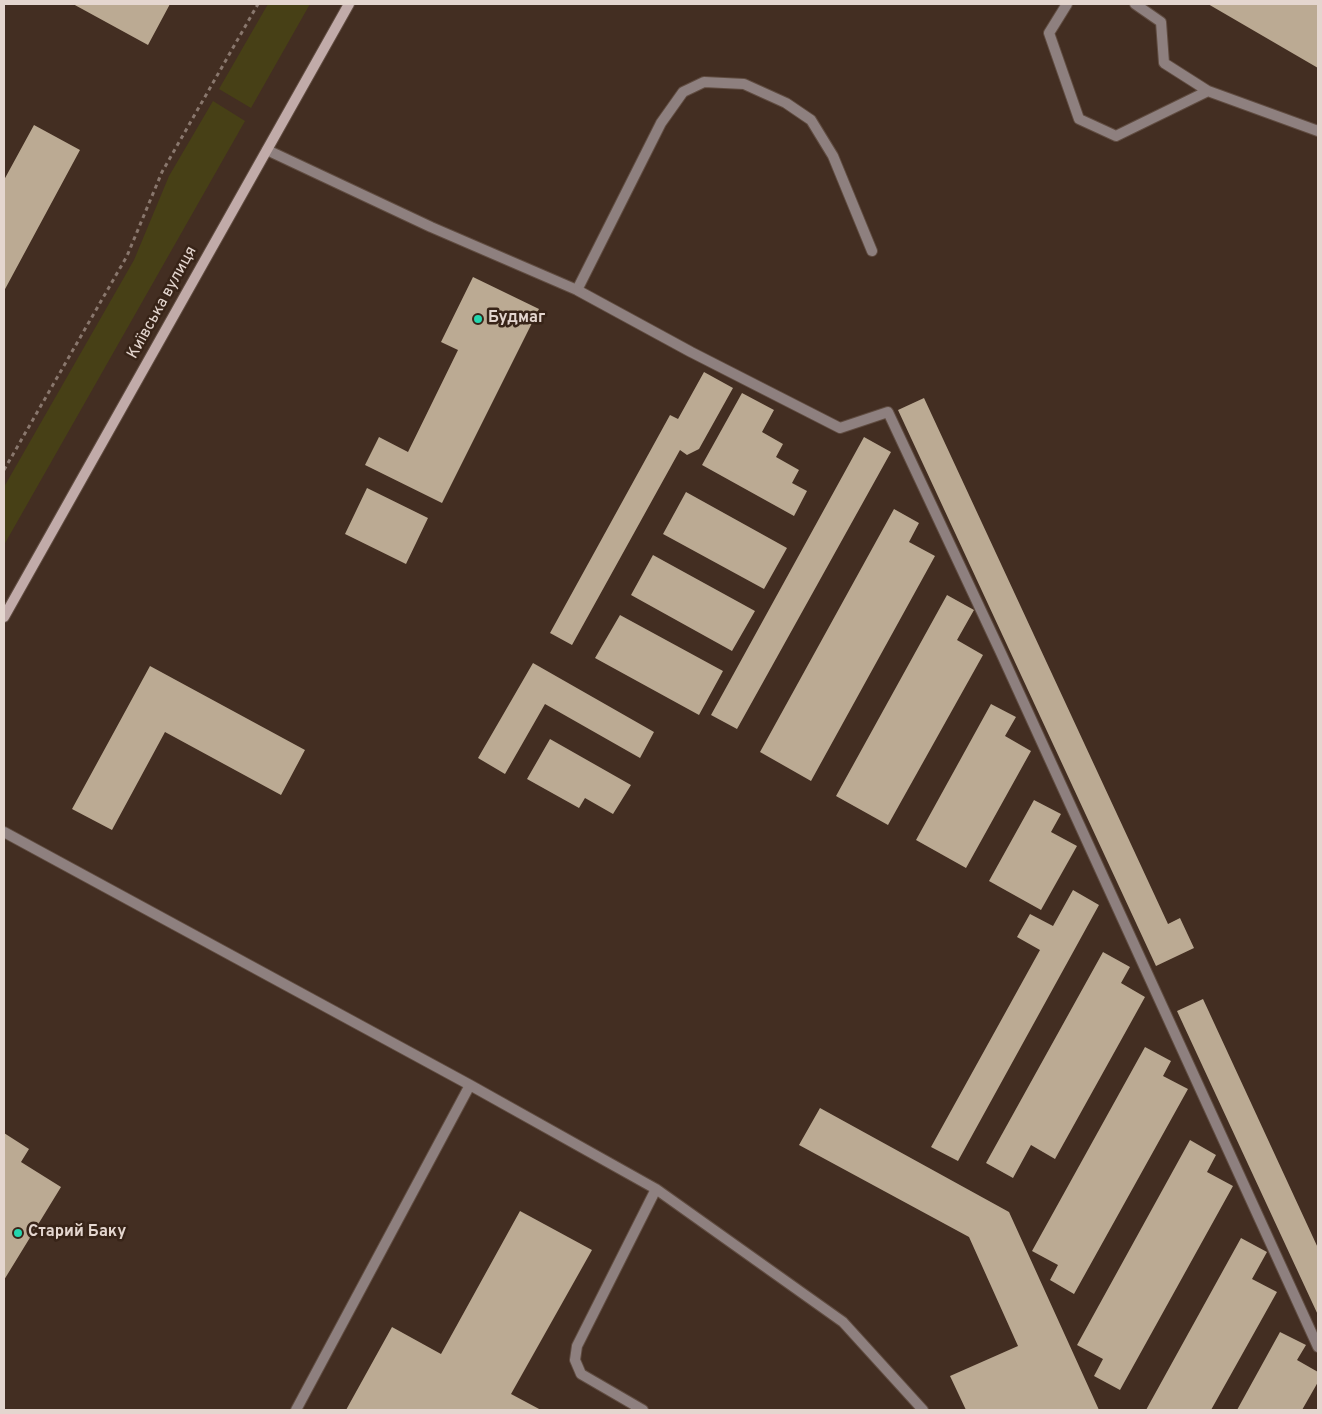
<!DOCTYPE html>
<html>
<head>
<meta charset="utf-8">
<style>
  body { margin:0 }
  #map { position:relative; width:1322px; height:1414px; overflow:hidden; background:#432e22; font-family:Overpass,sans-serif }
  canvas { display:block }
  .frame { position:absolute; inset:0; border:5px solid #e4d6cf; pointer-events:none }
</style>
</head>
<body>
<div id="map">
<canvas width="1322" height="1414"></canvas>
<div class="frame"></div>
</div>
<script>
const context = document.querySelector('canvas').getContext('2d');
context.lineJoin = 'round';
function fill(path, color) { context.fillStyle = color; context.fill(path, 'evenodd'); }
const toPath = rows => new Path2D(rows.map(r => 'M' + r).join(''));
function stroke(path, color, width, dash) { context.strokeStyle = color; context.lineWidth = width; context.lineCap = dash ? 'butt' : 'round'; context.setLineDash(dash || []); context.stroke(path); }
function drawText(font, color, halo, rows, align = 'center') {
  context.font = font + ' Overpass,sans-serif'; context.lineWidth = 5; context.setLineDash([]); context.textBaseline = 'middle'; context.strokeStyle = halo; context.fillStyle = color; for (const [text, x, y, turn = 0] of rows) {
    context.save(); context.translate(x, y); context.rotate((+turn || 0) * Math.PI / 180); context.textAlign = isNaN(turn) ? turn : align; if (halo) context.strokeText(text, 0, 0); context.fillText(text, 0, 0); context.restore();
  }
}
const green = toPath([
  [268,4,310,4,251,108,219,89],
  [213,101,245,121,4,545,4,487,134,260,169,176]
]);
const building = toPath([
  [73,4,170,4,148,45],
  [1208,4,1318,4,1318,68],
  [34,125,80,150,4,291,4,180],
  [473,277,539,309,442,503,365,465,379,437,408,452,458,350,441,342],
  [704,372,733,388,699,449,687,455,680,450,572,645,550,633,670,415,678,419],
  [742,393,774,410,762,432,783,444,776,457,799,470,792,483,807,491,794,516,702,465],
  [924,398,1168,924,1180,918,1194,948,1156,966,898,410],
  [864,437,891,452,737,729,711,715],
  [367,488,428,518,406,564,345,534],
  [686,492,787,548,764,589,663,534],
  [894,509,919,523,909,542,935,556,811,781,760,752],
  [653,555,755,611,732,651,631,595],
  [947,595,974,610,957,640,983,655,888,825,836,796],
  [620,615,723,671,699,715,595,658],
  [533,663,654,732,640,758,545,704,505,774,478,758],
  [150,666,305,750,281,795,165,732,112,830,72,809],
  [991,704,1016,717,1005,736,1031,751,966,868,916,840],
  [550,739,631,785,613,814,585,798,579,808,527,779],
  [1034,800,1061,814,1051,832,1077,846,1041,910,989,881],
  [1073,890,1099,905,958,1161,931,1147,1040,950,1017,937,1030,914,1053,926],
  [1103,952,1130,967,1121,983,1145,997,1055,1159,1031,1145,1013,1178,986,1163],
  [1203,999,1318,1248,1318,1315,1177,1011],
  [1145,1047,1171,1061,1163,1076,1188,1089,1074,1294,1050,1280,1058,1265,1032,1251],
  [820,1108,1009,1212,1099,1410,966,1410,950,1376,1018,1346,969,1237,799,1145],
  [4,1133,29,1149,21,1162,61,1187,4,1280],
  [1190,1140,1216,1155,1207,1172,1233,1186,1120,1390,1094,1376,1103,1359,1077,1345],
  [520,1211,592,1250,511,1394,541,1410,346,1410,392,1327,441,1354],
  [1241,1238,1267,1252,1252,1279,1277,1292,1211,1410,1146,1410],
  [1280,1332,1306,1345,1297,1360,1318,1372,1318,1382,1302,1410,1237,1410]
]);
const path = toPath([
  [4,470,127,256,162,172,258,4]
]);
const service = toPath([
  [1067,4,1049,33,1079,119,1116,136,1208,91],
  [1135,4,1161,22,1164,63,1208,91,1318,131],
  [267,150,431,227,577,290,691,352,840,428,888,412,1001,653,1318,1347],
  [577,290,661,123,683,92,704,82,744,84,786,103,811,120,833,156,872,251],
  [4,832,470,1085,656,1189,843,1322,923,1410],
  [296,1410,470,1085],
  [643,1410,581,1374,575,1360,577,1346,656,1189]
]);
const secondary = toPath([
  [4,617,349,4]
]);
const markers = [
  [478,319,5,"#24d5ae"],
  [18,1233,5,"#24d5ae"]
];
const streetNames = [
  ["Київська вулиця",163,303,-61]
];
const poiNames = [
  ["Будмаг",488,319],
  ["Старий Баку",28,1233]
];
fill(green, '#474016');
fill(building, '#bbaa93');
stroke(service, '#604c41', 12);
stroke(secondary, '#604c41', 12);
stroke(path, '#89776d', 3, [4, 4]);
stroke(service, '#8e807f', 10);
stroke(secondary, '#c1aba9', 10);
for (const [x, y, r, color] of markers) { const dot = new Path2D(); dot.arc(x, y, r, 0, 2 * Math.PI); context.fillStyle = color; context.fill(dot); stroke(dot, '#382418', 2); }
drawText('16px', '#e4d6cf', '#382418', streetNames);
drawText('bold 16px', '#e4d6cf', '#382418', poiNames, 'left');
</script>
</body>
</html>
